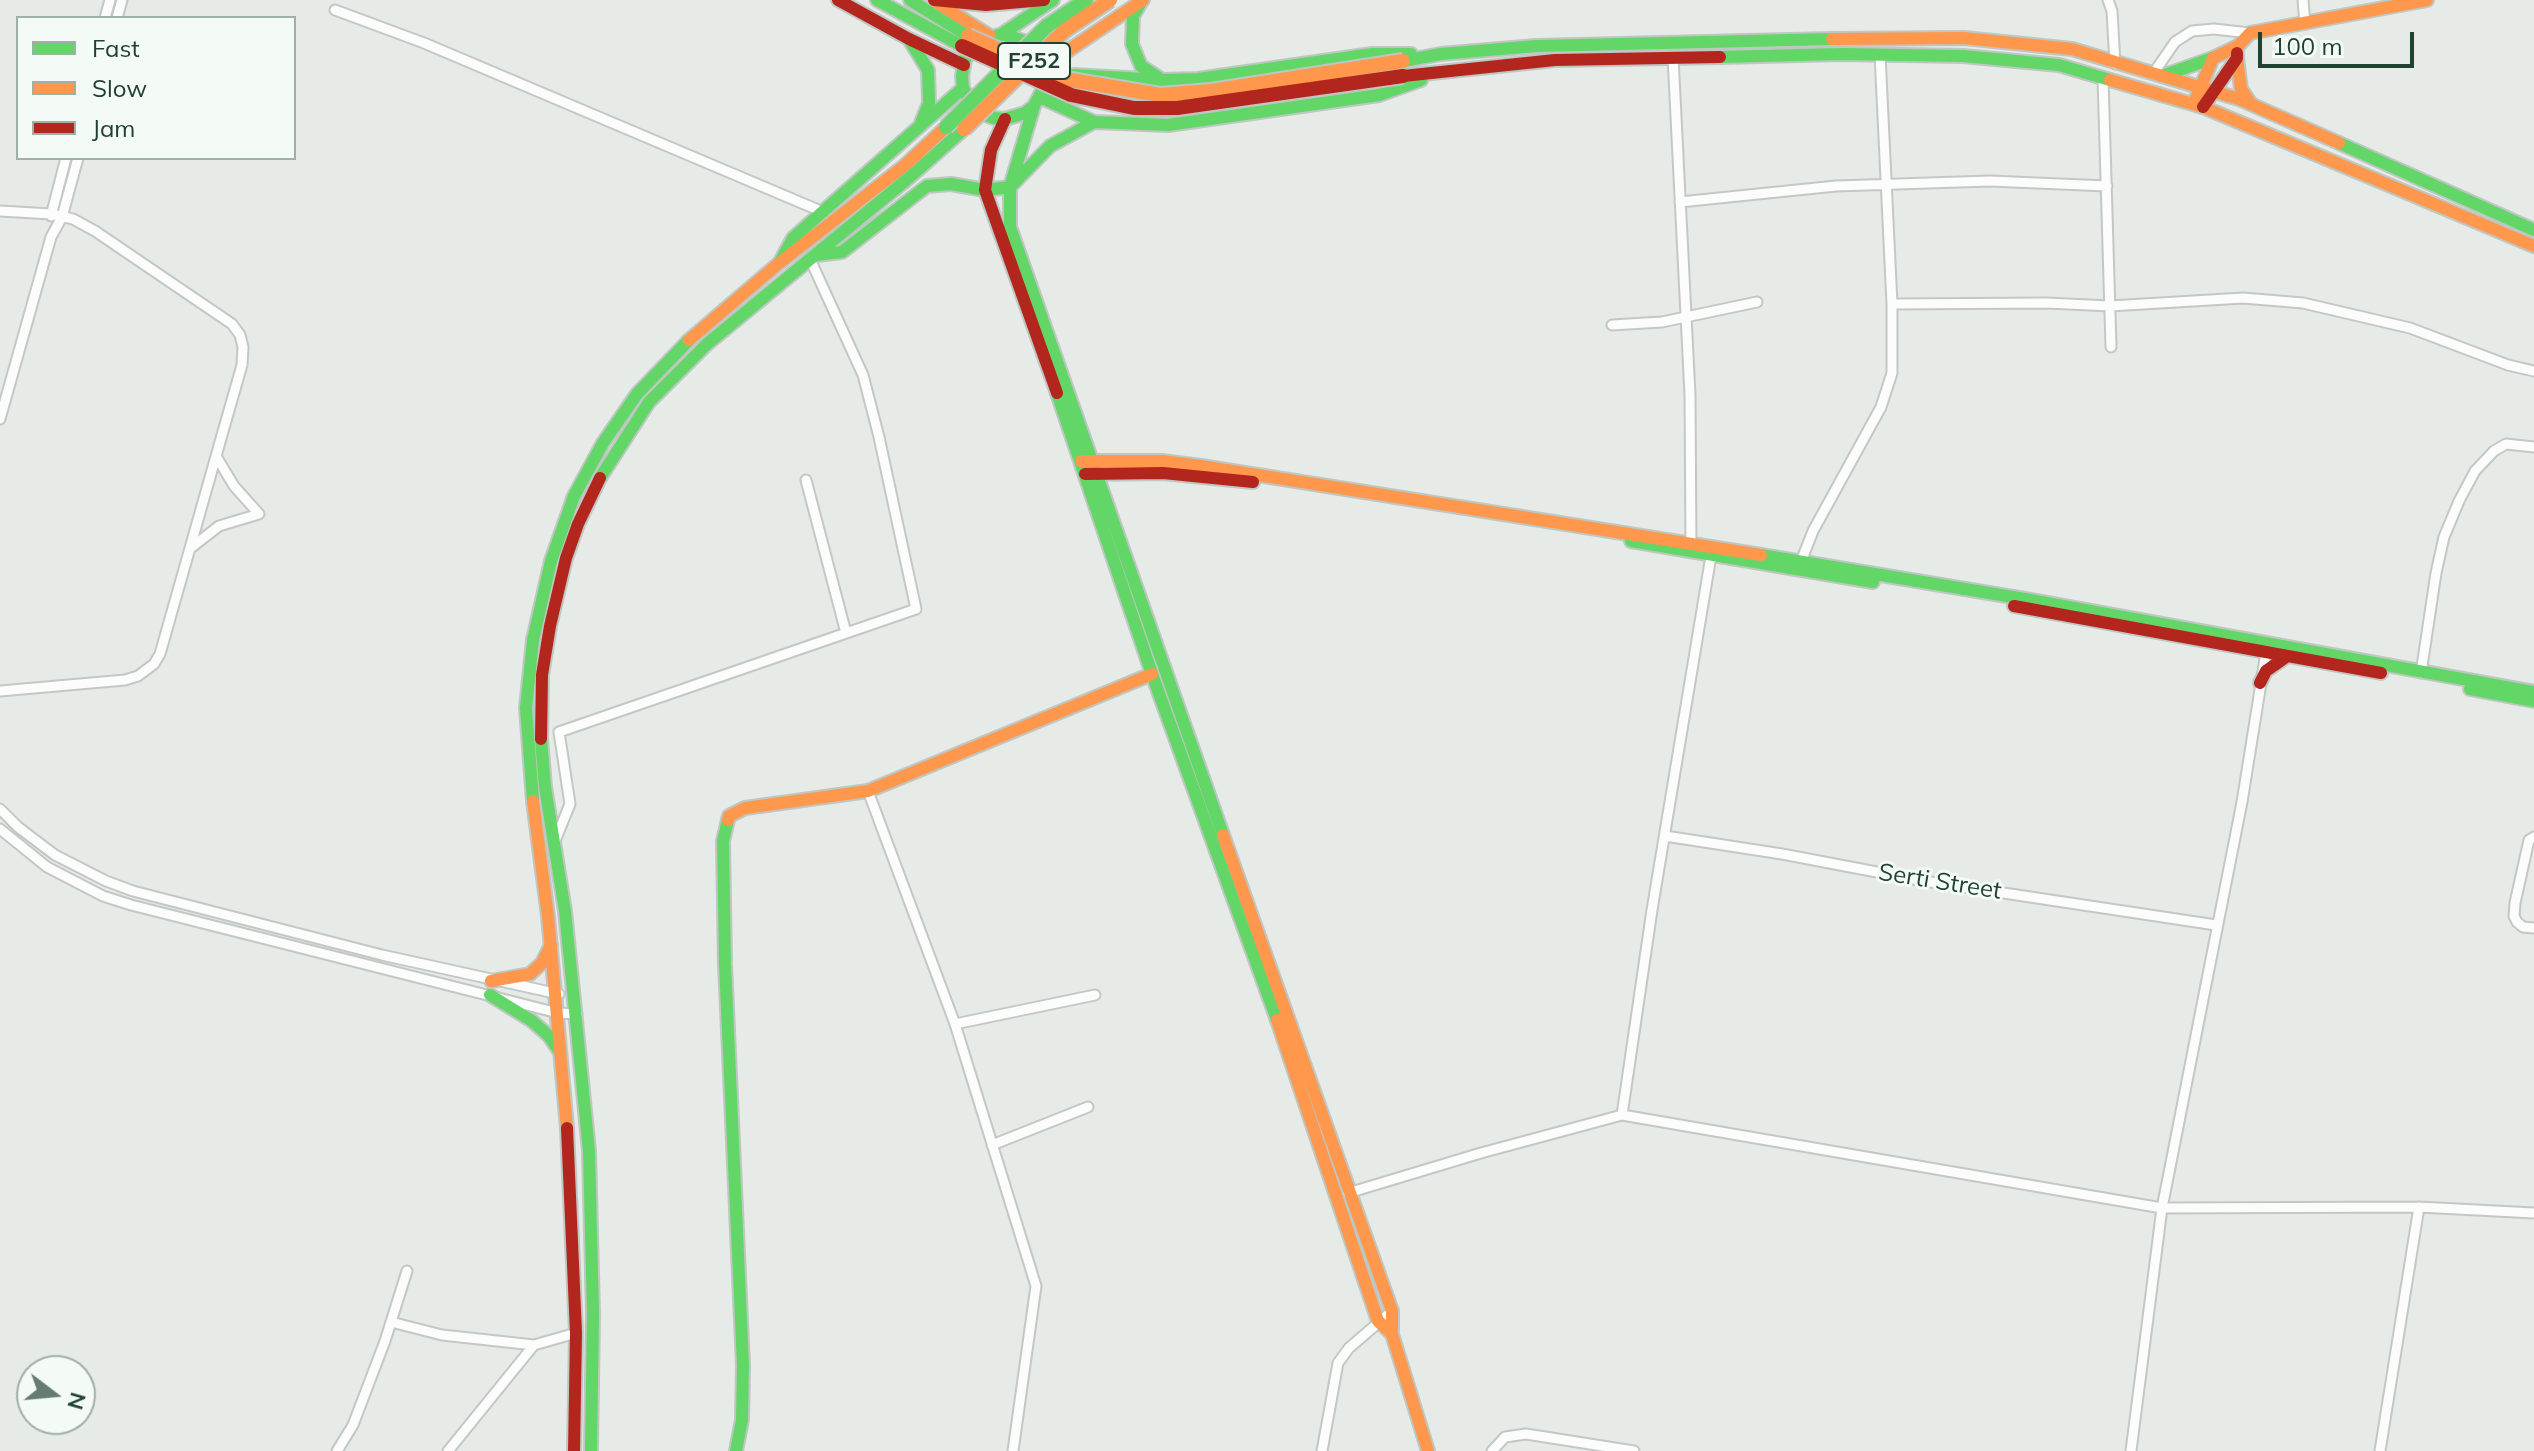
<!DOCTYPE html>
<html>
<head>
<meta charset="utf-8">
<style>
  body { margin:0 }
  #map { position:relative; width:2534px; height:1451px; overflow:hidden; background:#e6ebe7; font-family:Mulish,sans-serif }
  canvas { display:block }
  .legend { position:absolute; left:16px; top:16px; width:280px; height:144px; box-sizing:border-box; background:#f4faf6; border:2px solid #9fb0a7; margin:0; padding:10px 14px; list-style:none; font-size:24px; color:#204231 }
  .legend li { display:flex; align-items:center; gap:16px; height:40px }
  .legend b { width:40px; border:2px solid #9fb0a7 }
  .north { position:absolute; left:16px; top:1355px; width:80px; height:80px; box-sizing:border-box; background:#f4faf6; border:2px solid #9fb0a7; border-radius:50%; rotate:106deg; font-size:22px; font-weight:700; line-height:32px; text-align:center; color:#204231 }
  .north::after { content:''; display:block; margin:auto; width:28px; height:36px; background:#657d71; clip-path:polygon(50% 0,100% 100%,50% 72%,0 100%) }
  .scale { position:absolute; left:2258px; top:32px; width:156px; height:36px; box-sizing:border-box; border:4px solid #204231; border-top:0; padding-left:10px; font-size:24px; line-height:28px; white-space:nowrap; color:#204231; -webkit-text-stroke:6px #f4faf6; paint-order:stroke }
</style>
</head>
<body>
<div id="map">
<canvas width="2534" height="1451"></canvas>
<ul class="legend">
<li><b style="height:10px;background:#63d668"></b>Fast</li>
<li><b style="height:10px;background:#ff974d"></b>Slow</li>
<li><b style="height:10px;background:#b3261e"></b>Jam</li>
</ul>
<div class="north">N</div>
<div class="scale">100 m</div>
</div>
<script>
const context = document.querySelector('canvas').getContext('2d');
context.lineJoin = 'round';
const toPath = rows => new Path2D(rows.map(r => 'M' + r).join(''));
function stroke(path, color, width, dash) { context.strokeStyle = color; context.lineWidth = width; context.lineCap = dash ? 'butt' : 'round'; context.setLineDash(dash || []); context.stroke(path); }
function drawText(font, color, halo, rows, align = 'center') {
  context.font = font + ' Mulish,sans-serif'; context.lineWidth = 6; context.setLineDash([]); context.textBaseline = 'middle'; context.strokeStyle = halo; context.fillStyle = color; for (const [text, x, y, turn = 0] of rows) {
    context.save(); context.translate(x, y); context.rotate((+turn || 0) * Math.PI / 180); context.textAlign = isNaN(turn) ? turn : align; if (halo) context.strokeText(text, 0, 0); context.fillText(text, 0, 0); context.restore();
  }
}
const street = toPath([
  [2108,0,2112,11,2115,64],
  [2303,0,2305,24],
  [335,10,424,43,823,212],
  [105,18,110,0],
  [117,18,122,0],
  [1673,57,1690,395,1691,549],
  [2153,74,2175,42,2192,31,2214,29,2250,33],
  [2103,78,2111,347],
  [1680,202,1836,186,1990,181,2107,186],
  [0,211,51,214,73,219,95,231,232,324,240,335,243,347,242,365,222,435,160,654,154,664,138,676,125,680,0,691],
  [51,216,66,158],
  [1892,304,2047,303,2110,306,2243,298,2303,303,2410,328,2508,365,2534,371],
  [1612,325,1662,322,1757,302],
  [0,419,51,237,62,217,78,158],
  [216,456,234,486,259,514],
  [806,480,846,633],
  [192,547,219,526,259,514],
  [1800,564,1813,531,1881,407,1892,373,1892,304,1880,54],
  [2421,673,2436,573,2444,537,2459,501,2475,471,2494,451,2506,444,2534,447],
  [868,791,955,1024,1036,1286,1013,1451],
  [0,809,18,827,55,855,106,881,133,891,382,955,559,994],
  [0,829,47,867,103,896,131,905,558,1013,577,1014],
  [1665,836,1782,854,1924,881,2216,925],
  [2534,837,2529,840,2515,903,2514,916,2517,922,2523,927,2534,928],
  [555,841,570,804,559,732,916,609,879,437,863,375,810,259],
  [955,1024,1095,995],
  [1622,1115,2162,1208,2419,1207,2534,1213],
  [992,1145,1088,1107],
  [1348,1193,1481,1153,1622,1115,1652,910,1712,550],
  [391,1322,442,1335,534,1345],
  [337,1451,353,1425,385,1341,407,1271],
  [448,1451,534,1345,576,1333],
  [1322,1451,1338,1363,1349,1348,1392,1311],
  [1492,1451,1505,1437,1526,1434,1634,1451],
  [2131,1451,2162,1208,2242,802,2267,646],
  [2380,1451,2419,1207]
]);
const fast = toPath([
  [877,0,962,46],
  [910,0,968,36],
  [1140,4,1133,16,1132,44,1141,66,1159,78],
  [1002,34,1027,42,1036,51],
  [909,39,928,70,929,103,921,123],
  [1720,57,1841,54,1963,56,2059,65,2110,80],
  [1403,61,1441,54,1536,46,1832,39],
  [1074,75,1162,80,1198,79,1372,54,1411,54],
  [2162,76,2213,58],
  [1043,89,1034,106,1025,113,1005,119,994,118,983,114,970,102,963,88,962,76,965,59,980,42,1002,34,1053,0],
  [1040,97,1094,122,1168,125,1379,95,1421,80],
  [1034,106,1010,187,1010,227,1223,835],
  [2339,143,2534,230],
  [816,255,842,252,927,186,951,184,985,190,1010,187,1050,146,1094,122],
  [781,260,793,238,963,88],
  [1057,393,1152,674,1277,1020],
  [600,478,649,402,707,344,911,176,964,129],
  [1631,541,1873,582],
  [1761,555,2025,599,2534,692],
  [2470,689,2534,701],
  [541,739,545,787,565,911,589,1151,593,1314,591,1451],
  [533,801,526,708,533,640,551,561,574,496,603,443,637,394,689,340],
  [728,820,723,841,725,964,743,1365,742,1420,736,1451],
  [490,995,532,1021,549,1036,560,1052]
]);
const slow = toPath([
  [936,2,990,36],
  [1832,39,1964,38,2072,49,2239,99,2339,143],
  [2237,58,2241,89,2251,104],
  [1044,67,1143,0],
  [2110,80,2203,107,2534,246],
  [2194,103,2213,58,2238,46,2250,33,2427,0],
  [689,340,778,264,904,166,946,127],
  [1081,461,1162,461,1201,466,1761,555],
  [533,801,548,916,567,1128],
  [728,820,729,816,745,808,868,791,1152,674],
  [1223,835,1392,1311,1392,1334,1428,1451],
  [491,981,530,974,542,963,551,945],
  [1277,1020,1378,1321,1392,1334]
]);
const jam = toPath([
  [838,0,909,39,964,65],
  [934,0,986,5,1044,0],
  [1403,76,1555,60,1720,57],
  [2203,107,2237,58,2237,53],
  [1005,119,991,150,985,190,1057,393],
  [1085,474,1163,473,1253,482],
  [2014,606,2381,673],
  [2260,683,2266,671,2286,657],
  [541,739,542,675,550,626,566,558,578,524,600,478],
  [567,1128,576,1333,574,1451]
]);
const fastBridge = toPath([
  [946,127,1047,26,1086,0]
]);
const slowBridge = toPath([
  [968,36,1065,79,1160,95,1211,91,1403,61],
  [964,129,1064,31,1110,0]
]);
const jamBridge = toPath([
  [962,46,1071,95,1134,108,1177,108,1403,76]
]);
const shields = [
  [1034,61,72]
];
const shieldNames = [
  ["F252",1034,61]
];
const streetNames = [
  ["Serti Street",1940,882,9]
];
stroke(street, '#c3c8c4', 13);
stroke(fast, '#bfc7c3', 16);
stroke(slow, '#bfc7c3', 16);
stroke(jam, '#bfc7c3', 16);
stroke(street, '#fbfcfb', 9);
stroke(fast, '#63d668', 12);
stroke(slow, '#ff974d', 12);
stroke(jam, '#b3261e', 12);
stroke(fastBridge, '#bdc7c1', 18, []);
stroke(slowBridge, '#bdc7c1', 18, []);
stroke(jamBridge, '#bdc7c1', 18, []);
stroke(fastBridge, '#63d668', 14);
stroke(slowBridge, '#ff974d', 14);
stroke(jamBridge, '#b3261e', 14);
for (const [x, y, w] of shields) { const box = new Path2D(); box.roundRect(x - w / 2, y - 18, w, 36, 6); context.fillStyle = '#f4faf6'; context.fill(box); stroke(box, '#204231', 2); }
drawText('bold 22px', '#204231', null, shieldNames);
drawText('24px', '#204231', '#f4faf6', streetNames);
</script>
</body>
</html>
